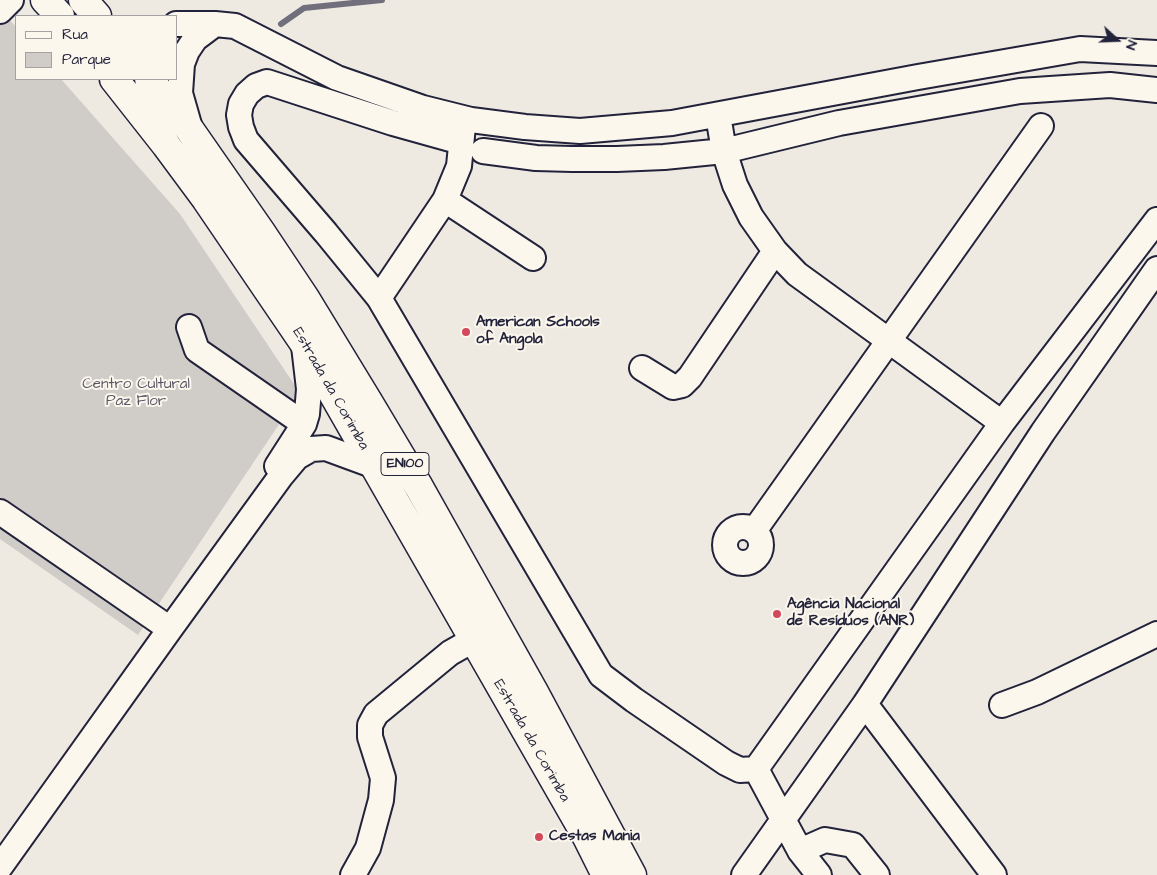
<!DOCTYPE html>
<html>
<head>
<meta charset="utf-8">
<style>
  body { margin:0 }
  #map { position:relative; width:1157px; height:875px; overflow:hidden; background:#eeeae2; font-family:"Architects Daughter",sans-serif }
  canvas { display:block }
  .legend { position:absolute; left:15px; top:15px; width:162px; height:65px; box-sizing:border-box; background:#fbf7ec; border:1px solid #a4a2a5; margin:0; padding:6px 9px; list-style:none; font-size:15px; color:#22223b }
  .legend li { display:flex; align-items:center; gap:10px; height:25px }
  .legend b { width:25px; border:1px solid #a4a2a5 }
  .north { position:absolute; left:1092px; top:15px; width:50px; height:50px; -webkit-text-stroke:4px #fbf7ec; paint-order:stroke; rotate:110deg; font-size:14px; font-weight:700; line-height:20px; text-align:center; color:#22223b }
  .north::after { content:''; display:block; margin:auto; width:18px; height:22px; background:#22223b; clip-path:polygon(50% 0,100% 100%,50% 72%,0 100%) }
</style>
</head>
<body>
<div id="map">
<canvas width="1157" height="875"></canvas>
<ul class="legend">
<li><b style="height:6px;background:#fbf7ec"></b>Rua</li>
<li><b style="height:14px;background:#d0cdc9"></b>Parque</li>
</ul>
<div class="north">N</div>
</div>
<script>
const context = document.querySelector('canvas').getContext('2d');
context.lineJoin = 'round';
function fill(path, color) { context.fillStyle = color; context.fill(path, 'evenodd'); }
const toPath = rows => new Path2D(rows.map(r => 'M' + r).join(''));
function stroke(path, color, width, dash) { context.strokeStyle = color; context.lineWidth = width; context.lineCap = dash ? 'butt' : 'round'; context.setLineDash(dash || []); context.stroke(path); }
function drawText(font, color, halo, rows, align = 'center') {
  context.font = font + ' "Architects Daughter",sans-serif'; context.lineWidth = 4; context.setLineDash([]); context.textBaseline = 'middle'; context.strokeStyle = halo; context.fillStyle = color; for (const [text, x, y, turn = 0] of rows) {
    context.save(); context.translate(x, y); context.rotate((+turn || 0) * Math.PI / 180); context.textAlign = isNaN(turn) ? turn : align; if (halo) context.strokeText(text, 0, 0); context.fillText(text, 0, 0); context.restore();
  }
}
const green = toPath([
  [0,9,16,27,16,79,61,79,180,214,300,393,138,635,0,539]
]);
const stream = toPath([
  [281,24,304,8,382,0]
]);
const minor = toPath([
  [0,11,11,0],
  [176,24,215,24,235,26,337,78,423,108,471,120,525,127,580,131,672,123,918,77,1080,49,1157,53],
  [718,115,724,151,735,185,751,217,775,251,797,274,1002,423],
  [190,128,180,93,182,64,187,51,195,39,215,24],
  [461,142,393,123,267,82,256,86,247,94,241,104,239,115,241,127,246,140,326,233,379,298,601,675,634,700,726,763,740,770,756,769,1002,423,1157,220],
  [483,151,536,158,572,159,617,159,664,157,724,151,839,123,1020,91,1110,85,1157,90],
  [445,200,533,258],
  [379,298,445,200,459,166,463,126],
  [189,327,197,350,304,424],
  [642,368,673,387,682,385,690,377,775,251],
  [277,466,304,424,307,414,309,389,304,346],
  [0,512,170,629],
  '725 545a18 18 0 1 1 36 0a18 18 0 1 1-36 0Z',
  [754,531,1041,126],
  [865,704,994,875],
  [1002,705,1037,692,1157,634],
  [756,769,800,851,819,875],
  [800,851,825,840,853,845,877,875],
  [0,867,170,629,281,476,297,457,311,449,326,448,375,466],
  [353,875,368,848,381,800,383,778,370,737,370,725,376,714,450,653,473,640],
  [744,875,865,704,1043,432,1157,269]
]);
const major = toPath([
  [45,0,60,16],
  [83,0,97,16],
  [114,79,166,145,206,199,304,343,587,837,606,875],
  [149,79,190,130,261,232,305,298,369,403,419,487,534,692,632,875]
]);
const markers = [
  [466,332,5,"#d1495b"],
  [777,614,5,"#d1495b"],
  [539,837,5,"#d1495b"]
];
const shields = [
  [405,464,48]
];
const shieldNames = [
  ["EN100",405,464]
];
const poiNames = [
  ["American Schools",476,323],
  ["of Angola",476,340],
  ["Agência Nacional",787,605],
  ["de Resíduos (ANR)",787,622],
  ["Cestas Mania",549,837]
];
const parkNames = [
  ["Centro Cultural",136,385],
  ["Paz Flor",136,402]
];
const streetNames = [
  ["Estrada da Corimba",330,389,60],
  ["Estrada da Corimba",531,741,60]
];
fill(green, '#d0cdc9');
stroke(stream, '#716f7c', 6);
stroke(minor, '#22223b', 28);
stroke(major, '#22223b', 31);
stroke(minor, '#fbf7ec', 24);
stroke(major, '#fbf7ec', 28);
for (const [x, y, r, color] of markers) { const dot = new Path2D(); dot.arc(x, y, r, 0, 2 * Math.PI); context.fillStyle = color; context.fill(dot); stroke(dot, '#fbf7ec', 2); }
for (const [x, y, w] of shields) { const box = new Path2D(); box.roundRect(x - w / 2, y - 11.5, w, 23, 4); context.fillStyle = '#fbf7ec'; context.fill(box); stroke(box, '#22223b', 1); }
drawText('bold 14px', '#22223b', null, shieldNames);
drawText('bold 15px', '#22223b', '#fbf7ec', poiNames, 'left');
drawText('15px', '#565566', '#fbf7ec', parkNames);
drawText('15px', '#22223b', '#fbf7ec', streetNames);
</script>
</body>
</html>
